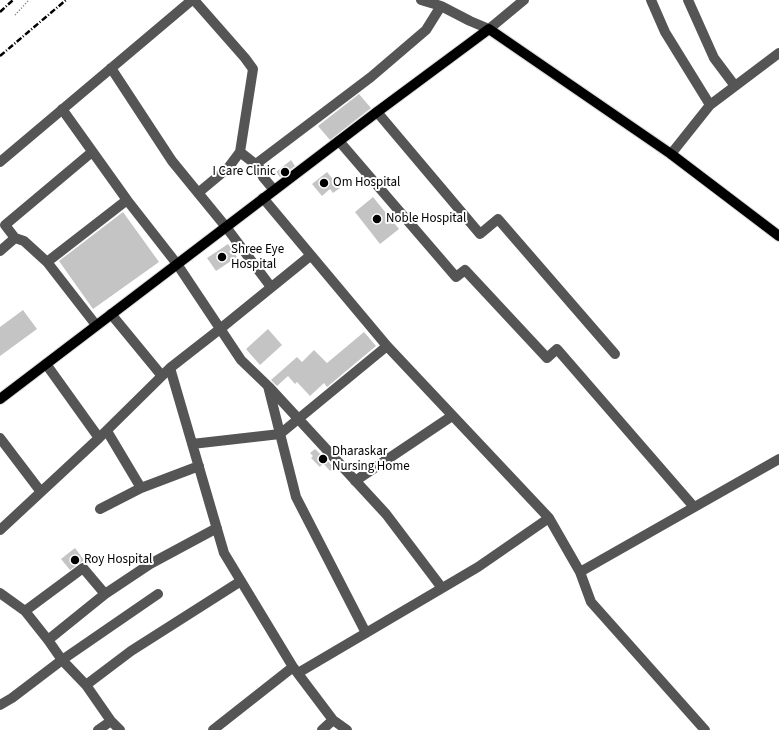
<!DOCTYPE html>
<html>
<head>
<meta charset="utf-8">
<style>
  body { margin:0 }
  canvas { display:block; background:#fff }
</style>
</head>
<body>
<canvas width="779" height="730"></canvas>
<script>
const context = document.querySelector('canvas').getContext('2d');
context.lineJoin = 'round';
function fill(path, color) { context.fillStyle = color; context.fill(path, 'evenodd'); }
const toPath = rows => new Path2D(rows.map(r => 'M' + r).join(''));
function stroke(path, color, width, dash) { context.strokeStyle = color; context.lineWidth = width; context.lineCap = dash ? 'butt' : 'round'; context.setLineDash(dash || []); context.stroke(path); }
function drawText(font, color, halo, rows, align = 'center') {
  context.font = font + ' "Source Sans 3",sans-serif'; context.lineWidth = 4; context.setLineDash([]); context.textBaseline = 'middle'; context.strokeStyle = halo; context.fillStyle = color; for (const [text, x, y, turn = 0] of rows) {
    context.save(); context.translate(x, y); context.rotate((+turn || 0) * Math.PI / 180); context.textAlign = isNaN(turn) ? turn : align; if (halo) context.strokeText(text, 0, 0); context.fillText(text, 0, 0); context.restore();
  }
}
const building = toPath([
  [359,94,371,108,330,140,318,126],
  [291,160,295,166,280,177,276,172],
  [327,172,340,188,333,193,330,189,322,196,312,184],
  [373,197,399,229,380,244,355,212],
  [123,212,159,262,93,309,59,261],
  [228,244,237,257,216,271,207,258],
  [23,310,37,329,0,356,0,327],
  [268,329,282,345,260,365,246,349],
  [364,332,376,346,327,387,324,383,310,396,297,382,295,384,288,376,277,386,271,380,297,357,302,362,314,350,327,363],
  [315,449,334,467,330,471,323,463,320,467,311,458,313,456,310,453],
  [75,548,84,560,70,570,61,559]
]);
const path = toPath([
  [15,15,29,0]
]);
const minor = toPath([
  [194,0,245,58,253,69,240,152,228,168,198,193],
  [421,0,441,6,470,21,489,29,524,0],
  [651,0,665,32,710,105],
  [688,0,714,58,735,86],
  [111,68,172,161,226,227,271,287],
  [62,109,127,200,177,264,241,360,268,386,296,497,366,633],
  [377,112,480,234,498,219,615,354],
  [339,141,456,277,465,270,547,358,557,349,694,507],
  [92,152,5,225,15,238,24,241,47,262,96,325],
  [240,152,259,167,263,177,274,190],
  [671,154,710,105,779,53],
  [0,162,192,0],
  [256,164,371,77,426,30,441,6],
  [263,198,387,346,549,518,580,572,779,459],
  [0,251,15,238],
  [47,262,127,200],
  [111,314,162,376],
  [46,364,99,438],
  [170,368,224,553,293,667,333,720,347,730],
  [269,387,386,514,442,588],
  [107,431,141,488],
  [0,438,41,492],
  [192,444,280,434,387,346],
  [355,481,452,416],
  [100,509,141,488,199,466],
  [0,530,99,438,170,368,220,329,310,256],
  [580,572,591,602,705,730],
  [0,593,25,611,48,640,62,660,86,685,111,721,120,730],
  [25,611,83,568,105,594],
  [48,640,105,594,150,564,217,528],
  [298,673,478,567,549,518],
  [86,685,131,651,241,581],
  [0,705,12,698,62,660,158,594],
  [98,730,111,721],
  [213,730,293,667],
  [322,730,333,720]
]);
const major = toPath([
  [0,399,377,112,489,29,671,154,779,236]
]);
const rail = toPath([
  [0,12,13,0],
  [0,56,66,0]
]);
const markers = [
  [285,172,5,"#000"],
  [324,183,5,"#000"],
  [377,219,5,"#000"],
  [222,257,5,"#000"],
  [323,459,5,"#000"],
  [75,560,5,"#000"]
];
const poiNames = [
  ["I Care Clinic",276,172,"right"],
  ["Om Hospital",333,183],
  ["Noble Hospital",386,219],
  ["Shree Eye",231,250],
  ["Hospital",231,265],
  ["Dharaskar",332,452],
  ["Nursing Home",332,467],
  ["Roy Hospital",84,560]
];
fill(building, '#c4c4c4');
stroke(major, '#dbdbdb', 12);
stroke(path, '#777', 1.5, [1, 2]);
stroke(minor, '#555', 10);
stroke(major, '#000', 10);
stroke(rail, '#000', 2.5, [6, 2, 1, 2]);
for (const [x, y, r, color] of markers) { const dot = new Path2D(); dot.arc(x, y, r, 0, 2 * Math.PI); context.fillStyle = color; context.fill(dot); stroke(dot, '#fff', 1.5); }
drawText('13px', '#000', '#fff', poiNames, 'left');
</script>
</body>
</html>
